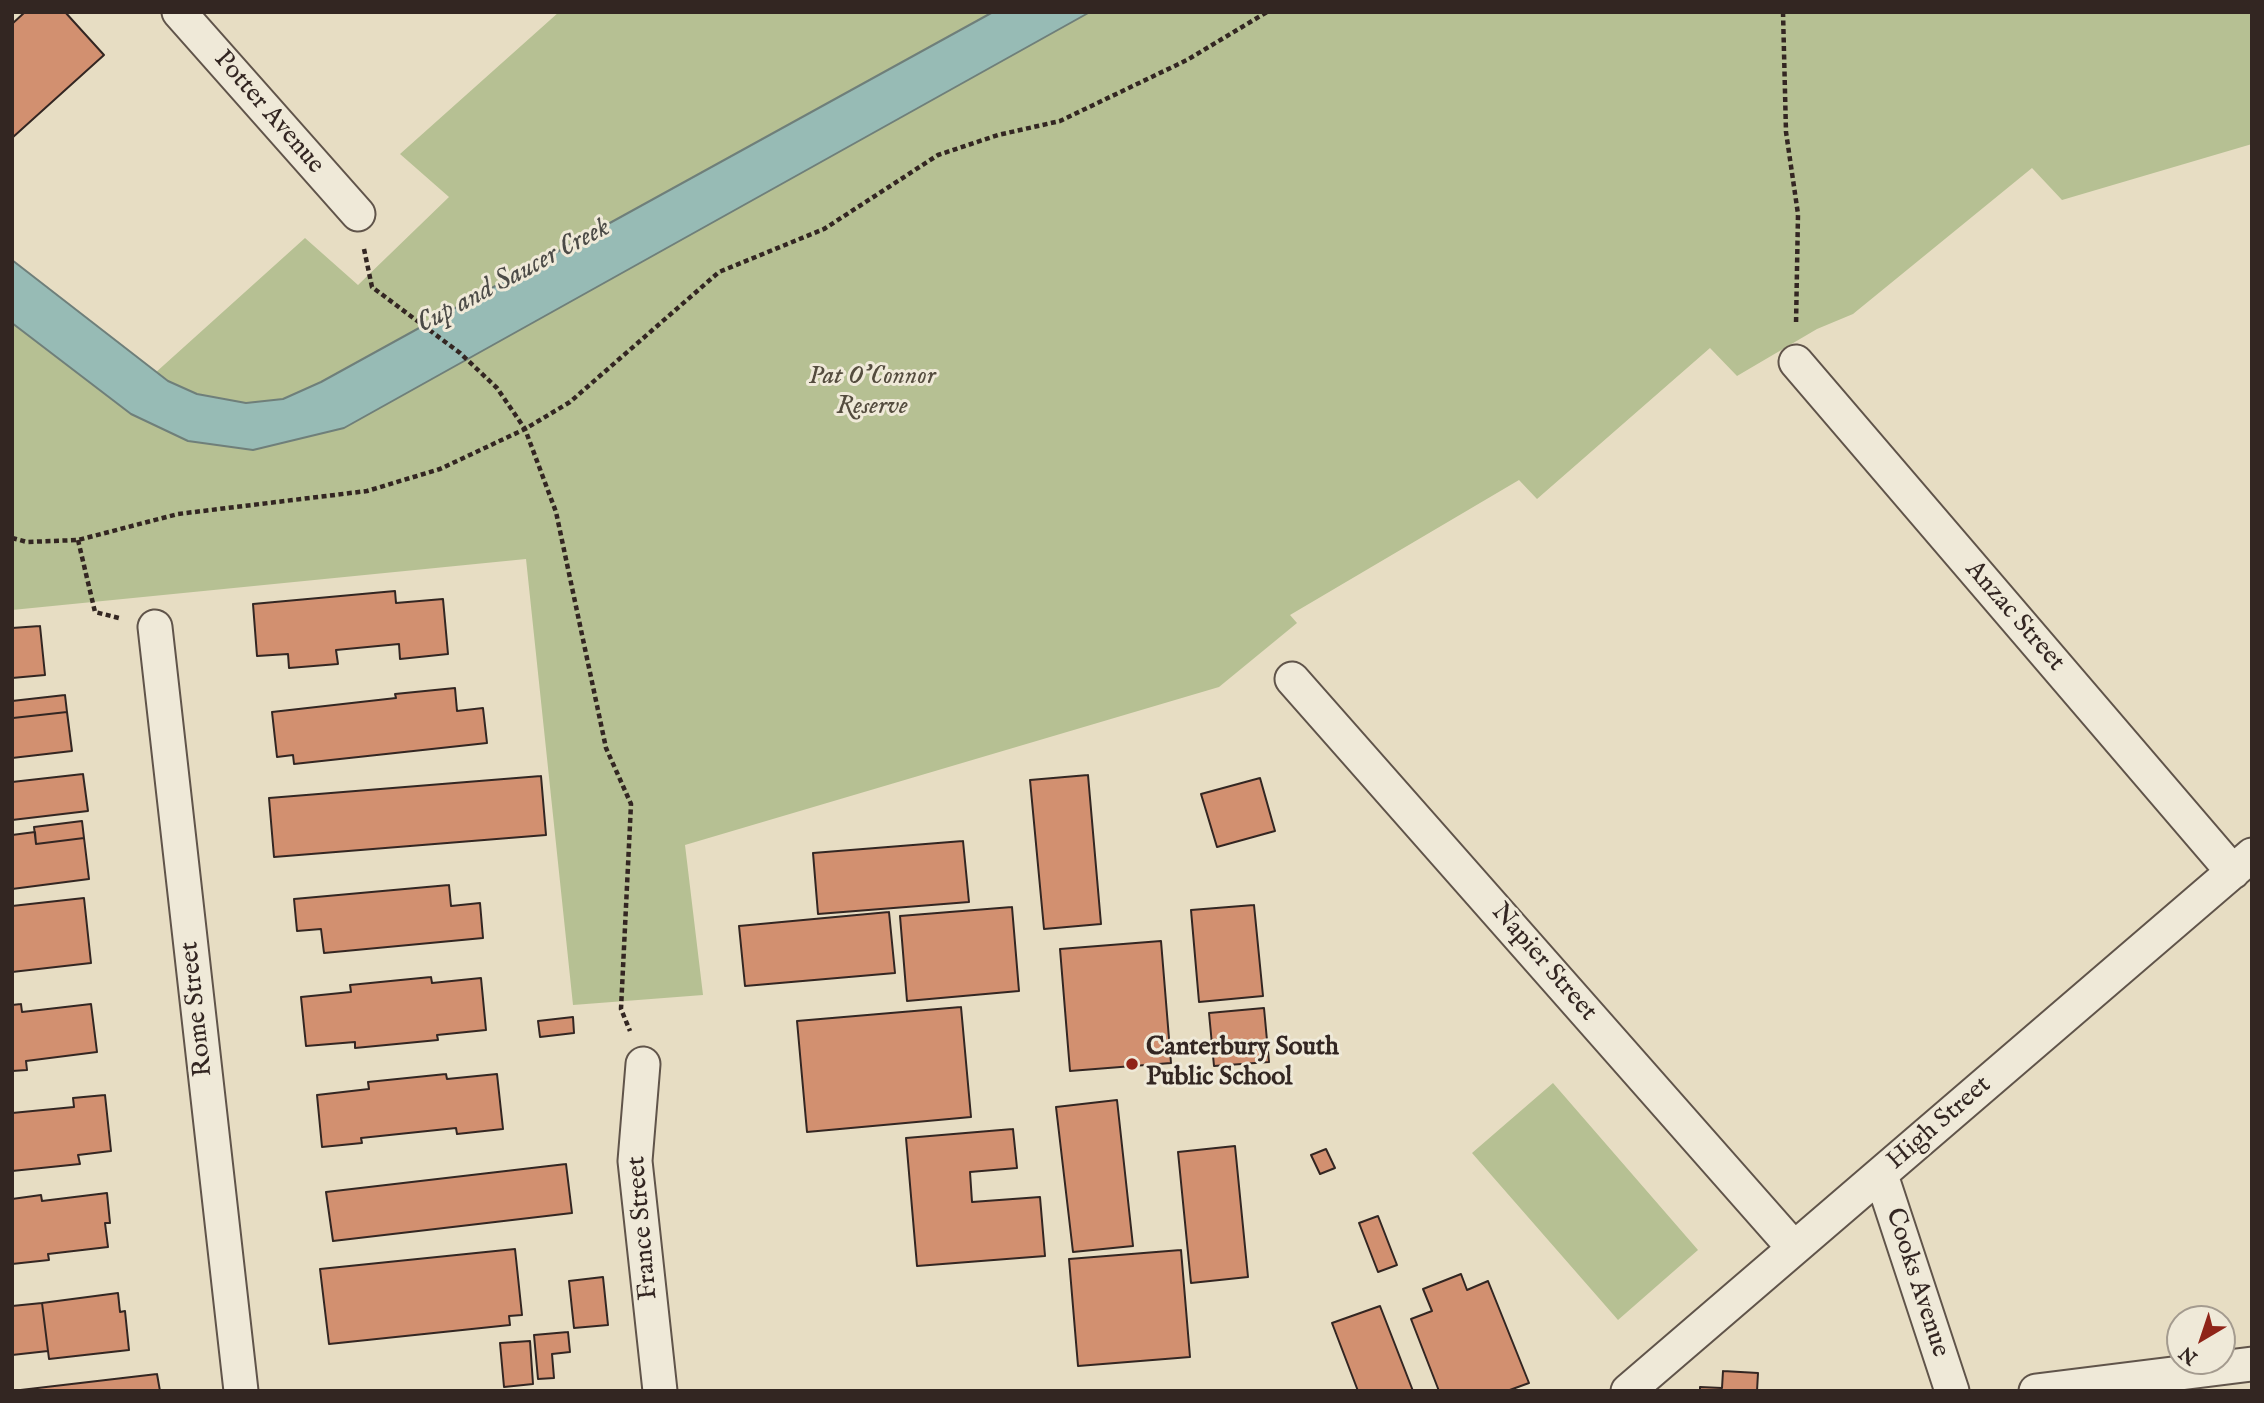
<!DOCTYPE html>
<html>
<head>
<meta charset="utf-8">
<style>
  body { margin:0 }
  #map { position:relative; width:2264px; height:1403px; overflow:hidden; background:#e7ddc3; font-family:"IM FELL English",serif }
  canvas { display:block }
  .frame { position:absolute; inset:0; border:14px solid #332622; pointer-events:none }
  .north { position:absolute; left:2166px; top:1305px; width:70px; height:70px; box-sizing:border-box; background:#efe9d8; border:2px solid #a49b8f; border-radius:50%; rotate:219deg; font-size:19px; font-weight:700; line-height:28px; text-align:center; color:#332622 }
  .north::after { content:''; display:block; margin:auto; width:24px; height:32px; background:#8f2418; clip-path:polygon(50% 0,100% 100%,50% 72%,0 100%) }
</style>
</head>
<body>
<div id="map">
<canvas width="2264" height="1403"></canvas>
<div class="frame"></div>
<div class="north">N</div>
</div>
<script>
const context = document.querySelector('canvas').getContext('2d');
context.lineJoin = 'round';
function fill(path, color) { context.fillStyle = color; context.fill(path, 'evenodd'); }
const toPath = rows => new Path2D(rows.map(r => 'M' + r).join(''));
function stroke(path, color, width, dash) { context.strokeStyle = color; context.lineWidth = width; context.lineCap = dash ? 'butt' : 'round'; context.setLineDash(dash || []); context.stroke(path); }
function drawText(font, color, halo, rows, align = 'center') {
  context.font = font + ' "IM FELL English",serif'; context.lineWidth = 6; context.setLineDash([]); context.textBaseline = 'middle'; context.strokeStyle = halo; context.fillStyle = color; for (const [text, x, y, turn = 0] of rows) {
    context.save(); context.translate(x, y); context.rotate((+turn || 0) * Math.PI / 180); context.textAlign = isNaN(turn) ? turn : align; if (halo) context.strokeText(text, 0, 0); context.fillText(text, 0, 0); context.restore();
  }
}
const green = toPath([
  [559,12,2252,12,2252,144,2062,200,2032,168,1853,314,1817,329,1737,376,1710,348,1537,499,1519,480,1290,615,1297,623,1219,687,685,845,703,995,573,1005,526,559,12,610,12,315,124,401,305,238,358,285,449,197,400,154],
  [1553,1083,1698,1250,1618,1320,1472,1153]
]);
const water = toPath([
  [993,12,1090,12,344,428,253,450,188,441,131,414,12,323,12,260,168,381,197,394,246,403,283,399,321,382,993,12]
]);
const building = toPath([
  [25,12,65,12,104,55,12,138,12,24,25,12],
  [395,591,396,603,443,599,448,654,400,659,399,644,336,650,338,664,289,668,288,654,257,656,253,604,395,591],
  [40,626,45,675,12,678,12,628,40,626],
  [455,688,457,711,483,708,487,743,294,764,293,755,277,757,272,712,396,698,395,694,455,688],
  [65,695,67,712,13,718,12,701,65,695],
  [12,711,13,718,67,712,72,751,12,758,12,711],
  [83,774,88,811,12,820,12,782,83,774],
  [1088,775,1101,924,1044,929,1030,780,1088,775],
  [541,776,546,835,274,857,269,798,541,776],
  [1260,778,1275,831,1217,847,1201,794,1260,778],
  [82,821,84,838,36,844,34,827,82,821],
  [35,832,36,844,84,838,89,879,12,889,12,835,35,832],
  [963,841,969,902,818,914,813,853,963,841],
  [449,885,451,906,480,903,483,938,324,953,321,929,297,931,294,899,449,885],
  [84,898,91,963,12,972,12,906,84,898],
  [1254,905,1263,996,1199,1002,1191,910,1254,905],
  [1012,907,1019,991,907,1001,900,916,1012,907],
  [889,912,895,973,745,986,739,926,889,912],
  [1161,941,1171,1063,1070,1071,1060,949,1161,941],
  [431,977,432,983,481,978,486,1030,437,1035,438,1040,355,1048,355,1042,306,1046,301,997,351,992,350,985,431,977],
  [21,1004,22,1012,91,1004,97,1052,26,1061,27,1070,12,1071,12,1005,21,1004],
  [961,1007,971,1117,807,1132,797,1021,961,1007],
  [1264,1008,1269,1062,1214,1066,1209,1013,1264,1008],
  [573,1017,574,1033,540,1037,538,1021,573,1017],
  [446,1074,447,1079,497,1074,503,1129,457,1134,456,1128,361,1138,362,1143,322,1147,317,1095,369,1089,368,1082,446,1074],
  [105,1095,111,1151,78,1155,80,1164,12,1171,12,1113,74,1107,73,1098,105,1095],
  [1117,1100,1133,1246,1073,1252,1056,1107,1117,1100],
  [1013,1129,1017,1168,970,1172,972,1202,1040,1197,1045,1256,917,1266,906,1138,1013,1129],
  [1235,1146,1248,1277,1191,1283,1178,1152,1235,1146],
  [1326,1149,1335,1168,1320,1174,1311,1155,1326,1149],
  [566,1164,572,1213,333,1241,326,1192,566,1164],
  [107,1193,110,1223,105,1223,108,1247,48,1254,49,1260,12,1264,12,1199,41,1195,42,1201,107,1193],
  [1378,1216,1397,1265,1378,1272,1359,1223,1378,1216],
  [515,1249,522,1315,509,1316,510,1325,329,1344,320,1269,515,1249],
  [1181,1250,1190,1357,1078,1366,1069,1259,1181,1250],
  [1461,1274,1467,1290,1488,1281,1529,1383,1507,1391,1439,1391,1411,1319,1432,1311,1423,1289,1461,1274],
  [603,1277,608,1325,574,1328,569,1281,603,1277],
  [118,1293,120,1312,125,1311,129,1350,49,1359,42,1303,118,1293],
  [42,1303,48,1351,12,1355,12,1306,42,1303],
  [1380,1306,1413,1391,1358,1391,1332,1323,1380,1306],
  [568,1332,570,1352,552,1354,554,1378,538,1379,534,1335,568,1332],
  [530,1341,533,1384,504,1387,500,1343,530,1341],
  [1723,1371,1758,1373,1757,1391,1700,1391,1700,1387,1722,1388,1723,1371],
  [157,1374,160,1391,12,1391,157,1374]
]);
const path = toPath([
  [1783,12,1786,132,1798,214,1796,325],
  [364,249,372,287,460,353,497,388,525,429,556,512,606,748,631,804,621,1009,630,1031],
  [12,538,27,542,78,540,178,514,367,491,440,469,525,429,570,402,719,272,824,229,938,155,998,135,1060,121,1187,60,1267,12],
  [78,540,95,612,119,618]
]);
const minor = toPath([
  [179,12,358,214],
  [1796,362,2233,872],
  [155,627,241,1391],
  [1292,679,1793,1247],
  [643,1064,635,1161,660,1391],
  [1881,1175,1952,1391],
  [1628,1391,2252,855],
  [2036,1391,2252,1364]
]);
const markers = [
  [1132,1064,7,"#8f2418"]
];
const streetNames = [
  ["Potter Avenue",268,113,49],
  ["Anzac Street",2014,617,49],
  ["Napier Street",1543,963,49],
  ["Rome Street",198,1009,-96],
  ["High Street",1940,1124,-41],
  ["France Street",644,1228,-95],
  ["Cooks Avenue",1916,1283,72]
];
const parkNames = [
  ["Pat O'Connor",872,378],
  ["Reserve",872,408]
];
const poiNames = [
  ["Canterbury South",1146,1049],
  ["Public School",1146,1079]
];
const waterNames = [
  ["Cup and Saucer Creek",514,277,-28]
];
fill(green, '#b6c093');
fill(water, '#97bbb5');
stroke(water, '#6f7f7a', 2);
fill(building, '#d29070');
stroke(building, '#332622', 2);
stroke(minor, '#60544a', 37);
stroke(path, '#332622', 4.5, [5, 3.5]);
stroke(minor, '#efe9d8', 33);
for (const [x, y, r, color] of markers) { const dot = new Path2D(); dot.arc(x, y, r, 0, 2 * Math.PI); context.fillStyle = color; context.fill(dot); stroke(dot, '#efe9d8', 2.5); }
drawText('26px', '#332622', '#efe9d8', streetNames);
drawText('italic 26px', '#544c3e', '#efe9d8', parkNames);
drawText('bold 26px', '#332622', '#efe9d8', poiNames, 'left');
drawText('italic 28px', '#4c4b47', '#efe9d8', waterNames);
</script>
</body>
</html>
